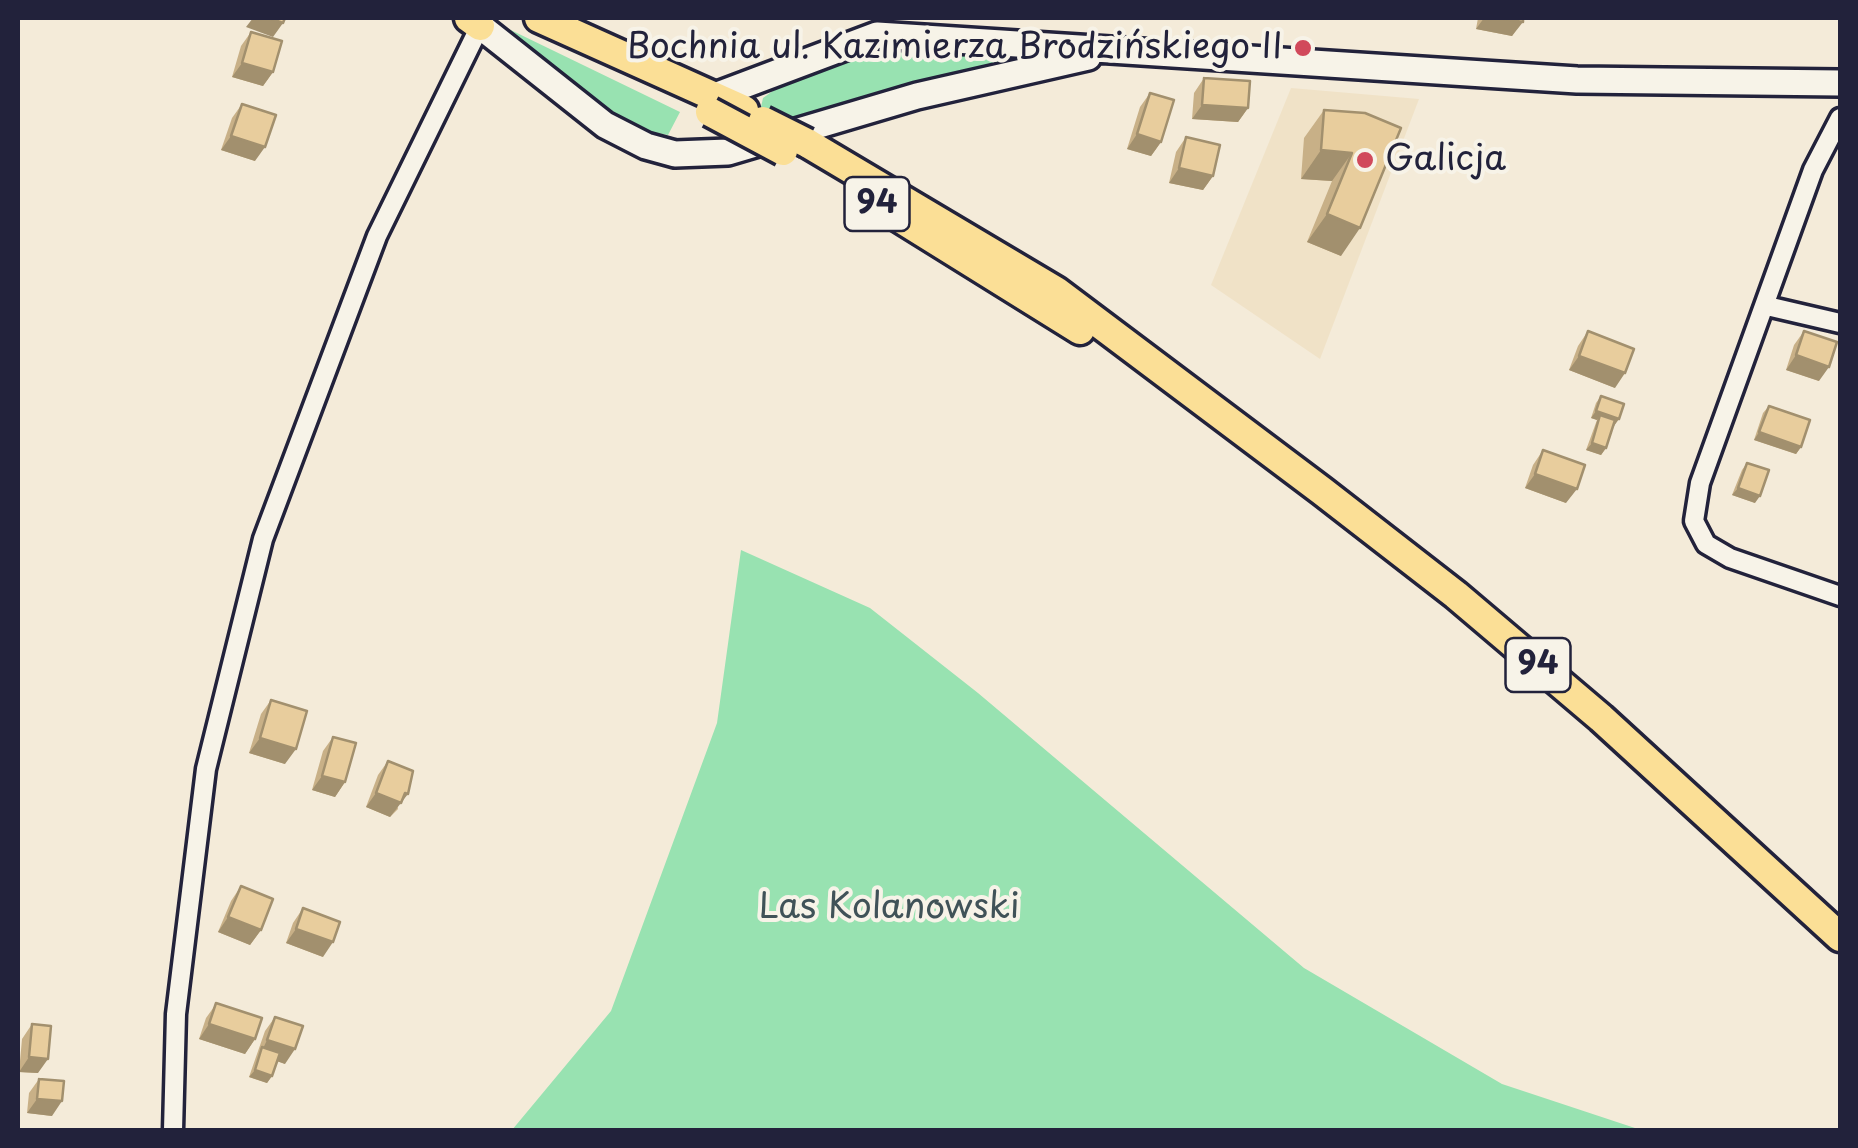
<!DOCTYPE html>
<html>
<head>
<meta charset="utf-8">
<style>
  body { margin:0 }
  #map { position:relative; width:1858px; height:1148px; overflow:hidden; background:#f4ebd9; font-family:"Playpen Sans",sans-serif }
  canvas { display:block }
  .frame { position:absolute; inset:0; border:20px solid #22223b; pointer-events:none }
</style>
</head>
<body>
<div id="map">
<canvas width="1858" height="1148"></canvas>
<div class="frame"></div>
</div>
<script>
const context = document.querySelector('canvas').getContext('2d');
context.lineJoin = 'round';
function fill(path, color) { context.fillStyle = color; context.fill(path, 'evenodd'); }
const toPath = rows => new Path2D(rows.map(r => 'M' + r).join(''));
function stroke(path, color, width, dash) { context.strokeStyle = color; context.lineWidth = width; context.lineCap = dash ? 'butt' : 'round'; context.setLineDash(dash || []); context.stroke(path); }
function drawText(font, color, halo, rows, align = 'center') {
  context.font = font + ' "Playpen Sans",sans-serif'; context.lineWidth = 8; context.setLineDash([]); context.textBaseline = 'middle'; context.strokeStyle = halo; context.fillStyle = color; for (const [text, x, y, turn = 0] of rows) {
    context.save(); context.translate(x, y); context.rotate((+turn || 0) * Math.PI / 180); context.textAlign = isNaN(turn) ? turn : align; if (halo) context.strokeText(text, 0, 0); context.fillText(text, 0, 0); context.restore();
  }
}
const built = toPath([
  [1291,88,1419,99,1320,359,1211,285]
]);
const green = toPath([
  [486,18,680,112,668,135,640,130,612,114],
  [922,47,1035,56,876,92,793,122,761,107,763,98,781,85,845,60,880,50],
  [741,550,870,608,978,693,1304,968,1502,1084,1641,1130,512,1130,611,1011,717,723]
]);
const minor = toPath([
  [1840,118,1813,170,1700,483,1694,521,1706,544,1730,558,1840,596],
  [1767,306,1840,323],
  [173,1130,176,1014,206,769,263,539,377,236,480,26]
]);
const secondary = toPath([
  [480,26,605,125,646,146,675,154,728,152,917,96,1088,57],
  [715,96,877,35,1577,80,1840,83]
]);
const primary = toPath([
  [469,18,480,26],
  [539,18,744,110],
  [807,143,1056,291,1322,491,1456,595,1601,718,1840,937],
  [887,210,1080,330]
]);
const primaryBridge = toPath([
  [710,112,783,151],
  [763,121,807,143]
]);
const wall = toPath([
  [1478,18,1523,18,1512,36,1476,29],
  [251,32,273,72,263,86,232,77,241,46],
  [1204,78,1248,108,1238,122,1192,119,1194,93],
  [1150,93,1161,142,1151,156,1127,149,1140,107],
  [242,104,255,161,221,150,232,118],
  [1324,110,1365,113,1341,256,1307,242,1332,181,1301,179,1304,138],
  [1186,137,1213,176,1203,190,1169,183,1176,152],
  [1588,331,1615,388,1569,370,1578,346],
  [1804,331,1819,381,1786,370,1794,345],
  [1601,396,1613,426,1606,448,1601,455,1586,450,1597,420,1591,418,1596,403],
  [1769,406,1801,447,1796,454,1754,440,1763,413],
  [1543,450,1566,503,1525,488,1533,465],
  [1747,463,1755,503,1732,495,1742,470],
  [271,700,285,764,249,753,261,714],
  [333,737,345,782,335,797,312,790,323,751],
  [388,761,398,809,390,817,366,807,378,775],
  [241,886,261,930,250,945,218,932,231,901],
  [303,908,323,957,286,943,293,923],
  [216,1004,255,1039,245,1054,199,1039,206,1018],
  [275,1017,285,1064,277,1061,272,1076,267,1083,249,1077,265,1031],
  [32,1024,38,1073,19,1072,22,1039],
  [39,1079,52,1116,27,1113,29,1093]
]);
const shadedWall = toPath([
  [253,18,269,18,283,23,273,37,246,27],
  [1484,18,1499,18,1523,22,1512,36,1476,29],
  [242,63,273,72,263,86,232,77],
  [1202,105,1248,108,1238,122,1192,119],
  [1137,134,1161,142,1151,156,1127,149],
  [231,136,265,147,255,161,221,150],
  [1321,150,1352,153,1332,181,1301,179],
  [1179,168,1213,176,1203,190,1169,183],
  [1327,214,1360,228,1341,256,1307,242],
  [1796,355,1829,367,1819,381,1786,370],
  [1579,356,1625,373,1615,388,1569,370],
  [1596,411,1619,419,1614,426,1600,415,1597,420,1591,418],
  [1759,432,1801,447,1796,454,1754,440],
  [1592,443,1606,448,1601,455,1586,450],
  [1535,474,1577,489,1566,503,1525,488],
  [1738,488,1760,496,1755,503,1732,495],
  [260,738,296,749,285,764,249,753],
  [322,776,345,782,335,797,312,790],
  [376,793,405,793,408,794,390,817,366,807],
  [228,917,261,930,250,945,218,932],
  [296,929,333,942,323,957,286,943],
  [209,1024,255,1039,245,1054,199,1039],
  [267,1040,295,1049,285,1064,260,1055],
  [29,1057,48,1059,38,1073,19,1072],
  [255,1070,272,1076,267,1083,249,1077],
  [37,1099,62,1101,52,1116,27,1113]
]);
const building = toPath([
  [269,18,285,18,283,23,269,18],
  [1499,18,1523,18,1523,22,1499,18],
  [251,32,282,41,273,72,242,63,251,32],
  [1204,78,1250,81,1248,108,1202,105,1204,78],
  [1150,93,1174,100,1161,142,1137,134,1150,93],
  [242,104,276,115,265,147,231,136,242,104],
  [1324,110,1365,113,1401,128,1360,228,1327,214,1352,153,1321,150,1324,110],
  [1186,137,1220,145,1213,176,1179,168,1186,137],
  [1588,331,1634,349,1625,373,1579,356,1588,331],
  [1804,331,1837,342,1829,367,1796,355,1804,331],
  [1601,396,1624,404,1619,419,1596,411,1601,396],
  [1769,406,1810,420,1801,447,1759,432,1769,406],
  [1600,415,1615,420,1606,448,1592,443,1600,415],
  [1543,450,1585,465,1577,489,1535,474,1543,450],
  [1747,463,1769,470,1760,496,1738,488,1747,463],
  [271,700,307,711,296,749,260,738,271,700],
  [333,737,356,743,345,782,322,776,333,737],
  [388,761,413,771,408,794,405,793,401,803,376,793,388,761],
  [241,886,273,899,261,930,228,917,241,886],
  [303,908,340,922,333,942,296,929,303,908],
  [216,1003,262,1018,255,1039,209,1024,216,1003],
  [275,1017,303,1026,295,1049,267,1040,275,1017],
  [32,1024,51,1026,48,1059,29,1057,32,1024],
  [262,1047,280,1053,272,1076,255,1070,262,1047],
  [39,1079,64,1081,62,1101,37,1099,39,1079]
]);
const markers = [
  [1303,48,10,"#d1495b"],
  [1365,160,10,"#d1495b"]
];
const shields = [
  [877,204,65],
  [1538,665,65]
];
const shieldNames = [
  ["94",877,204],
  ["94",1538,665]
];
const poiNames = [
  ["Bochnia ul. Kazimierza Brodzińskiego II",1283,48],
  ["Galicja",1385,160,"left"]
];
const parkNames = [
  ["Las Kolanowski",889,908]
];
fill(built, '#f0e2c7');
fill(green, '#98e2b1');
stroke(minor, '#22223b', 25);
stroke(secondary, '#22223b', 32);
stroke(primary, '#22223b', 35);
stroke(minor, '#f7f3e8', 18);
stroke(secondary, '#f7f3e8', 25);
stroke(primary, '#fbdf96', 28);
stroke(primaryBridge, '#22223b', 35, []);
stroke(primaryBridge, '#fbdf96', 28);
fill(wall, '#c8b087');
fill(shadedWall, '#a2906e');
fill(building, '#e8cd9d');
stroke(building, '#a2906e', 2.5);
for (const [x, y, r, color] of markers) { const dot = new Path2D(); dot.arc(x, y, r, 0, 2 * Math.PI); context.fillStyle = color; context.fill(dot); stroke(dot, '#f7f3e8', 4); }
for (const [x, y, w] of shields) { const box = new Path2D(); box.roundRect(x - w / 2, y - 27, w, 54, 8); context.fillStyle = '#f7f3e8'; context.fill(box); stroke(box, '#22223b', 2.5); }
drawText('bold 32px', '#22223b', null, shieldNames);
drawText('35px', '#22223b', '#f7f3e8', poiNames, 'right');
drawText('35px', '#405258', '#f7f3e8', parkNames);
</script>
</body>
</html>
